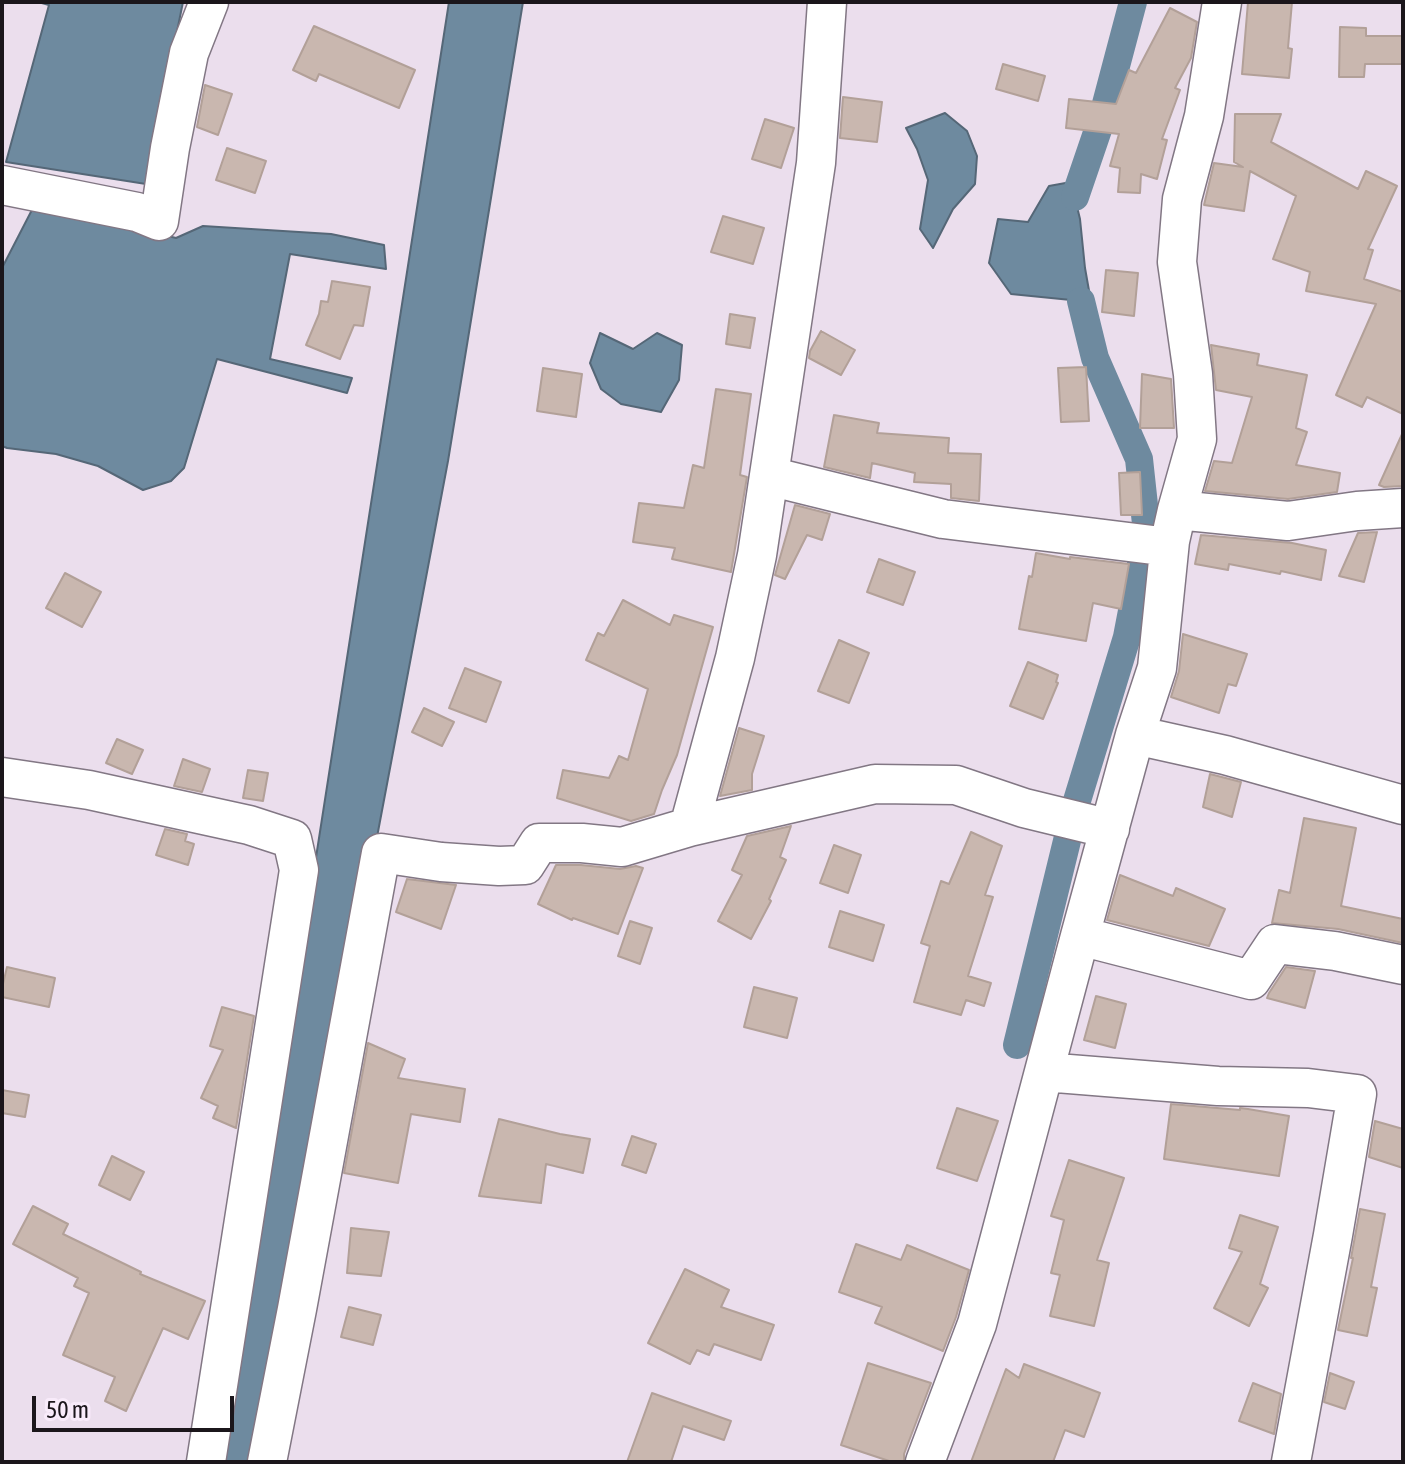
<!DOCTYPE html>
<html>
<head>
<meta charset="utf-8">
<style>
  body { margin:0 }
  #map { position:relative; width:1405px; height:1464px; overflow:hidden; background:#ebdeed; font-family:"Asap Condensed",sans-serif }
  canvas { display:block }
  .frame { position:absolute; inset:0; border:4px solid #1b161b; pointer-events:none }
  .scale { position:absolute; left:32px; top:1396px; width:202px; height:36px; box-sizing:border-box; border:4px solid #1b161b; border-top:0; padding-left:10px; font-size:24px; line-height:28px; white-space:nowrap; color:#1b161b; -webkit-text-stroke:6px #f8ebfa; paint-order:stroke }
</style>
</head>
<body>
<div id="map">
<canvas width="1405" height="1464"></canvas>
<div class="frame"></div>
<div class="scale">50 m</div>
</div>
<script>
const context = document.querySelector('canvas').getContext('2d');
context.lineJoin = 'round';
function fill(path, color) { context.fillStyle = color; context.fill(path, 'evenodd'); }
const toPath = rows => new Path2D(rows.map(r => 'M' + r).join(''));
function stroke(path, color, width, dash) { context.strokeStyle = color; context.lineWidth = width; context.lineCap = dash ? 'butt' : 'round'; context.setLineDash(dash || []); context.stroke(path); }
const water = toPath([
  [38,2,183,2,146,184,6,162,49,5,38,2],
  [449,2,523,2,448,461,259,1462,222,1462,449,2],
  [945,113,967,131,977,156,975,184,953,209,933,248,920,229,928,180,917,149,906,128,945,113],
  [1071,182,1080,219,1085,268,1091,302,1011,294,989,263,998,219,1028,222,1049,186,1071,182],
  [35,204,176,238,203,226,331,234,384,245,386,269,290,254,270,359,352,378,347,393,217,359,184,468,171,481,143,490,98,466,56,454,7,448,2,446,2,268,35,204],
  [600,333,633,349,657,333,682,345,679,380,661,412,621,404,601,389,590,363,600,333]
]);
const canal = toPath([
  [1075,197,1103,115,1133,2],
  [1017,1045,1076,804,1127,637,1147,533,1139,459,1095,358,1081,301]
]);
const building = toPath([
  [1248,2,1292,2,1288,48,1292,49,1289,78,1242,74,1248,2],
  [1170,8,1197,22,1191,58,1175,88,1180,90,1162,139,1167,140,1157,179,1141,174,1140,193,1118,192,1120,168,1110,166,1119,134,1066,128,1069,99,1116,104,1129,70,1136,73,1170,8],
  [314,26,415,70,399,108,319,74,316,81,293,70,314,26],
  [1340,27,1366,28,1366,36,1403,36,1403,64,1365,64,1364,77,1339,77,1340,27],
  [1003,64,1045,76,1038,101,996,89,1003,64],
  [205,85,232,94,218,135,197,127,205,85],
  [843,97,882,102,877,142,840,138,843,97],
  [1235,114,1281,114,1271,142,1358,189,1366,171,1397,186,1368,249,1373,250,1364,279,1403,292,1403,414,1367,397,1362,407,1336,395,1376,304,1306,291,1310,272,1273,259,1296,196,1250,171,1244,211,1204,205,1214,163,1243,167,1234,162,1235,114],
  [765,119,794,128,781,168,752,159,765,119],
  [227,148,266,161,255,193,216,180,227,148],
  [723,216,764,228,753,264,711,252,723,216],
  [1106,270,1138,273,1134,316,1102,312,1106,270],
  [332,281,370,287,363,326,354,325,340,359,306,345,319,314,321,301,328,302,332,281],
  [730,314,755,318,750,348,726,344,730,314],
  [821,331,855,350,841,375,809,358,810,351,821,331],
  [1211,345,1259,354,1257,365,1307,375,1296,428,1307,432,1296,465,1340,473,1337,492,1288,499,1205,491,1214,461,1232,463,1252,397,1216,390,1211,345],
  [1086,367,1089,421,1061,422,1058,368,1086,367],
  [543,368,582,374,576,417,537,411,543,368],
  [1142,374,1171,379,1174,428,1140,428,1142,374],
  [716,389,751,394,740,475,747,477,731,572,672,559,675,548,633,542,639,503,684,508,693,465,704,468,716,389],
  [834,415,879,423,877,433,949,438,948,453,981,454,979,501,951,498,951,484,914,482,915,473,872,463,870,478,824,467,834,415],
  [1403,432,1403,486,1384,487,1379,485,1403,432],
  [1140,472,1142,515,1121,515,1119,473,1140,472],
  [795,505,830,514,822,540,807,535,785,579,775,575,795,505],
  [1377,532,1364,582,1339,576,1358,533,1377,532],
  [1201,535,1292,543,1326,550,1321,580,1281,571,1280,574,1229,564,1228,570,1195,564,1201,535],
  [1036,553,1070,559,1070,557,1129,564,1121,609,1093,603,1086,641,1019,629,1029,576,1032,577,1036,553],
  [879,559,915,572,903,605,867,592,879,559],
  [65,573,101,592,82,627,46,608,65,573],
  [623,600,670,625,674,615,713,627,677,755,662,790,654,814,631,821,557,798,563,770,609,778,619,756,628,760,648,689,586,660,598,633,604,636,623,600],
  [1183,634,1247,654,1236,686,1228,684,1219,713,1171,697,1179,671,1183,634],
  [839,640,869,653,849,703,818,691,839,640],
  [1028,662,1058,675,1056,682,1058,683,1043,719,1010,706,1028,662],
  [465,668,501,682,486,722,449,708,465,668],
  [424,708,454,722,442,746,412,732,424,708],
  [739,728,764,736,752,774,752,790,720,796,739,728],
  [117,739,143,750,132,774,106,763,117,739],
  [183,759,210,769,202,792,174,786,183,759],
  [248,770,268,773,263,801,243,798,248,770],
  [1210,774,1241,782,1232,817,1203,807,1210,774],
  [1304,818,1356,828,1341,906,1403,919,1403,943,1338,929,1272,923,1279,890,1290,893,1304,818],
  [791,826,780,857,786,860,769,899,771,901,751,939,718,921,742,875,732,870,747,836,791,826],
  [165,829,187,834,185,841,194,844,188,865,156,855,165,829],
  [971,832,1002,846,985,895,993,897,968,976,991,983,984,1006,966,1000,961,1015,914,1002,930,946,921,943,941,881,949,884,971,832],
  [834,845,861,855,848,893,820,883,834,845],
  [556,865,581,865,620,869,636,866,643,868,618,934,573,918,572,920,538,904,556,865],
  [1120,875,1173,896,1176,888,1225,909,1209,946,1107,920,1120,875],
  [407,879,456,885,441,929,396,912,407,879],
  [840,911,884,925,873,961,829,947,840,911],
  [630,921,652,928,640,964,618,956,630,921],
  [7,967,55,978,49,1007,2,997,2,988,7,967],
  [1286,967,1315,971,1305,1008,1267,998,1269,993,1286,967],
  [754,987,797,998,787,1038,744,1027,754,987],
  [1096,996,1126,1004,1115,1048,1084,1040,1096,996],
  [222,1007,254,1016,236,1128,213,1118,218,1106,201,1098,223,1050,210,1046,222,1007],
  [368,1043,405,1059,398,1078,465,1089,460,1122,411,1114,398,1183,344,1173,368,1043],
  [2,1090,29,1095,25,1117,2,1113,2,1090],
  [1171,1104,1240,1110,1240,1108,1248,1109,1289,1116,1279,1176,1164,1159,1171,1104],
  [957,1108,998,1121,977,1181,937,1168,957,1108],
  [499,1119,560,1134,590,1139,583,1173,546,1164,541,1203,479,1196,499,1119],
  [1375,1121,1403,1129,1403,1168,1369,1157,1375,1121],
  [632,1136,656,1144,646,1173,622,1165,632,1136],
  [112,1156,144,1172,130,1200,99,1185,112,1156],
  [1069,1160,1124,1178,1097,1260,1109,1263,1094,1326,1050,1316,1060,1275,1051,1273,1064,1220,1051,1216,1069,1160],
  [33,1206,68,1224,63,1234,141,1272,140,1274,205,1301,188,1339,163,1328,126,1411,105,1401,115,1377,63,1355,89,1293,74,1286,78,1278,13,1244,33,1206],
  [1360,1209,1385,1214,1371,1287,1377,1288,1367,1336,1338,1330,1353,1258,1351,1258,1360,1209],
  [1240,1215,1278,1227,1260,1284,1268,1288,1249,1326,1214,1308,1242,1252,1229,1248,1240,1215],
  [351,1228,389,1232,381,1276,347,1273,351,1228],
  [856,1244,901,1260,907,1245,969,1270,956,1317,943,1351,875,1323,882,1307,839,1292,856,1244],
  [685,1269,729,1290,721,1307,774,1325,761,1360,714,1344,709,1355,697,1350,690,1364,648,1343,685,1269],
  [349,1307,381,1315,373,1345,341,1337,349,1307],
  [868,1363,931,1383,904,1454,904,1462,892,1462,841,1445,868,1363],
  [1024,1364,1100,1393,1084,1437,1065,1430,1053,1462,971,1462,1006,1369,1019,1378,1024,1364],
  [1330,1373,1354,1382,1345,1409,1324,1402,1330,1373],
  [1253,1383,1281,1394,1274,1434,1239,1421,1253,1383],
  [652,1393,731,1421,724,1440,683,1426,671,1462,627,1462,652,1393]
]);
const minor = toPath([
  [2,185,137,212,159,221,170,148,189,53,209,2],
  [769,476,943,519,1169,547],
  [1177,510,1197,439,1193,374,1177,262,1182,199,1204,116,1222,2],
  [1135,735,1225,755,1403,805],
  [2,777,89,790,249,825,292,839,299,870,206,1462],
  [689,827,735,658,757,555,816,163,827,2],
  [1080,936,1251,980,1275,944,1335,951,1403,965],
  [1044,1072,1218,1086,1308,1088,1357,1094,1333,1235,1291,1462],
  [267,1462,297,1309,381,853,441,862,499,866,525,865,539,843,582,843,622,847,689,827,875,784,956,785,1024,808,1110,829],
  [925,1462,977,1324,1080,936,1135,735,1157,668,1170,541,1177,510,1288,521,1357,511,1403,508]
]);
fill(water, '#6e8a9f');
stroke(water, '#556777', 2);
stroke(canal, '#6e8a9f', 28);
fill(building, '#c9b7af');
stroke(building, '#b2a098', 2);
stroke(minor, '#827784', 41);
stroke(minor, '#fff', 38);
</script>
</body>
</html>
